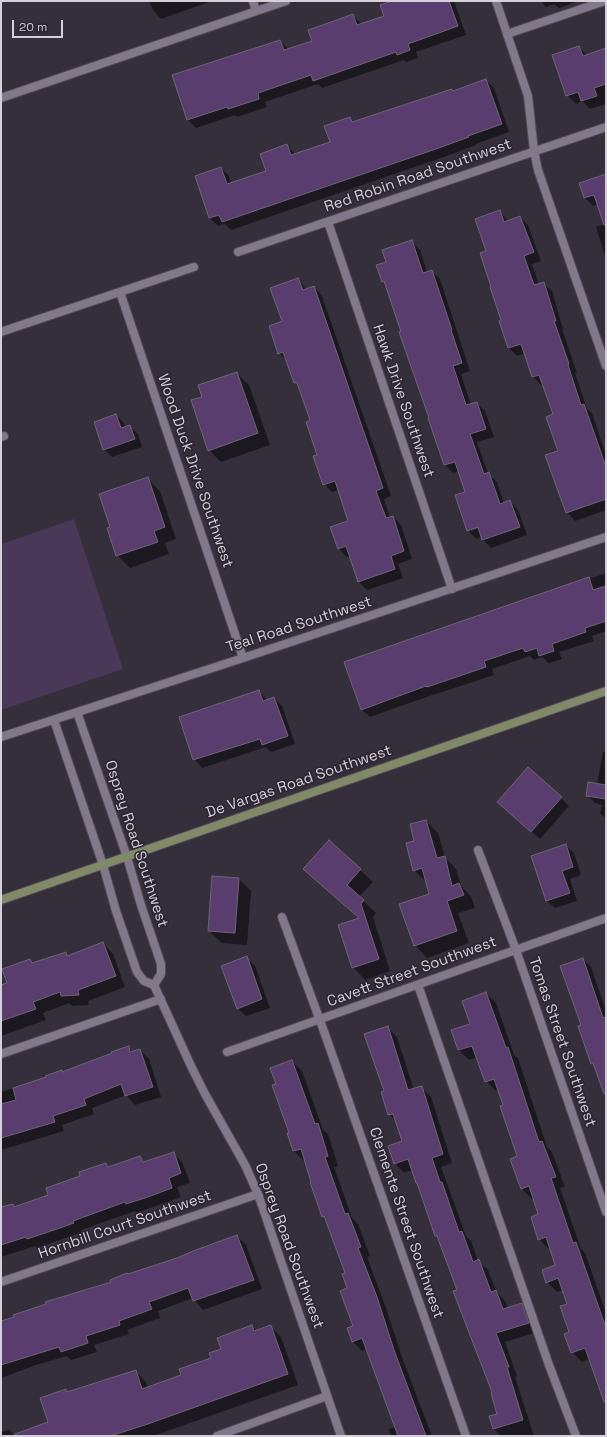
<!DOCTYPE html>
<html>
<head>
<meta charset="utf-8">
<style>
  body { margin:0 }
  #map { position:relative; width:607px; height:1437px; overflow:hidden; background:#352e3b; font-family:"Space Grotesk",sans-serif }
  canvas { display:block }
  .frame { position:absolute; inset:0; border:2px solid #d4cfd8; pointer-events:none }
  .scale { position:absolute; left:12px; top:20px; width:51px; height:18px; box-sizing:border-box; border:2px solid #d4cfd8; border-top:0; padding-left:5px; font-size:12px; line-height:14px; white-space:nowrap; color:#d4cfd8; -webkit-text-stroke:3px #2b2431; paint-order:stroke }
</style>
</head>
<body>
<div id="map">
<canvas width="607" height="1437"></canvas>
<div class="frame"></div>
<div class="scale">20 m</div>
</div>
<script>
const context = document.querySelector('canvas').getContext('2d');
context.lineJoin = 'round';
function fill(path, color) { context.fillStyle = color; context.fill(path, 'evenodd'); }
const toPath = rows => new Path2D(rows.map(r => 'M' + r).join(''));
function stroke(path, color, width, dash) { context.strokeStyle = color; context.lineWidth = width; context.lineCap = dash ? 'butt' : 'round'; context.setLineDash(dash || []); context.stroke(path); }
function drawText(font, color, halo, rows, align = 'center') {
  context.font = font + ' "Space Grotesk",sans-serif'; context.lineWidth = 3; context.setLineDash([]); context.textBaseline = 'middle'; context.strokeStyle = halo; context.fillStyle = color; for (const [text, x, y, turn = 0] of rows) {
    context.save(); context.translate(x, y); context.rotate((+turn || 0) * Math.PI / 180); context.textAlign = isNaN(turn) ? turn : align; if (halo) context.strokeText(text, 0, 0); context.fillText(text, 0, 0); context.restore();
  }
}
const green = toPath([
  [74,519,123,669,1,710,1,544]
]);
const shadow = toPath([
  [149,1,212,1,161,19,153,10],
  [395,1,454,1,466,35,416,52,418,58,406,62,404,60,322,88,318,84,265,102,267,107,237,117,235,115,196,128,188,120,173,75,280,41,289,50,313,41,353,15,362,25,385,17],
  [541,1,578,1,559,8,554,4,546,7],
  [579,47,587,55,606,49,606,104,590,109,582,101,576,104,567,95],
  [486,80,494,88,509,132,476,144,476,145,444,157,231,230,225,224,218,226,210,218,196,177,221,168,229,176,231,183,267,171,287,146,295,154,331,143,350,118,355,123],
  [606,175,606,259,596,227,605,224,598,204,593,206,585,198,580,184],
  [499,211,508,221,520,217,528,225,541,261,532,264,539,285,543,283,552,291,563,329,562,329,577,373,575,373,587,409,592,413,606,455,606,510,575,521,567,512,554,415,544,384,541,385,533,377,525,353,517,356,509,348,500,321,502,321,493,287,487,252],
  [411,241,420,250,427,272,431,271,440,279,470,371,461,374,471,405,477,403,485,411,494,437,477,442,488,474,497,482,504,503,510,501,518,510,527,535,491,548,483,540,482,537,476,539,468,530,467,492,459,471,453,473,445,465,402,332,386,284,383,281,387,262],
  [482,525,483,527,471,531,471,529],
  [298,279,307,290,314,287,322,296,391,496,384,499,390,518,393,517,401,525,412,559,398,564,403,578,367,590,359,582,350,556,347,557,339,549,350,521,339,490,332,492,324,484,311,421,299,387,295,383,287,361,279,353,283,322],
  [237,373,249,385,270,445,221,462,209,450,203,397],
  [116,415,124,423,125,427,129,426,138,434,142,447,112,457,104,449],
  [147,478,160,491,176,539,165,543,169,554,130,568,117,555,112,527],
  [606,573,606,631,592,636,594,641,559,652,562,659,549,663,542,657,534,660,530,656,492,669,494,675,436,694,435,694,370,717,361,709,345,662],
  [259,691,267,700,274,698,282,706,295,744,271,752,266,747,202,768,194,759],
  [603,752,606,752,606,819,600,813,602,805,595,803,587,795,597,784],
  [561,798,569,806,540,839,507,810],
  [426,821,438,833,445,857,456,869,461,886,471,896,475,908,458,913,469,943,427,958,415,945,430,894,427,883,414,870,415,842],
  [329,842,373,882,359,897,376,913,373,917,390,971,365,980,353,967,359,919,304,869],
  [565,845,574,853,581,875,570,879,577,901,555,908,546,900],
  [239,879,251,891,247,945,222,943,209,931],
  [103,943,113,954,125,987,88,1001,89,1005,72,1006,69,1003,43,1013,46,1020,1,1036,1,986,9,983,30,960,34,964,65,953,68,956],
  [246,957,255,966,270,1008,246,1016,237,1008],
  [583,959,591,967,606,1011,606,1098,595,1067,592,1063,582,1026],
  [486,993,496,1003,514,1055,518,1058,547,1147,552,1152,565,1187,560,1188,581,1249,585,1253,606,1313,606,1394,590,1359,582,1362,572,1352,568,1304,563,1290,557,1292,547,1282,557,1266,551,1249,549,1249,539,1239,540,1215,534,1198,532,1199,522,1189,511,1159,518,1157,499,1090,496,1091,486,1081,477,1057,469,1060,459,1050,453,1031,471,1025],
  [387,1027,397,1037,414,1090,421,1087,431,1097,452,1163,441,1167,466,1236,471,1241,478,1261,488,1270,496,1291,505,1301,508,1309,522,1304,531,1314,537,1332,505,1342,517,1376,515,1377,534,1436,501,1436,494,1429,499,1414,494,1393,439,1239,436,1236,419,1185,417,1183,412,1170,404,1173,395,1164,403,1142,396,1121,389,1114,385,1092],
  [128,1048,133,1052,140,1050,149,1059,161,1097,135,1105,126,1095,92,1108,94,1114,62,1125,64,1131,1,1150,1,1092,47,1078,61,1071,63,1073],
  [292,1061,302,1071,323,1130,328,1134,338,1166,334,1167,352,1218,358,1224,370,1256,367,1257,386,1308,403,1360,432,1436,391,1436,389,1429,395,1427,367,1349,362,1351,352,1341,354,1326,346,1274,326,1220,323,1216,306,1160,304,1161,294,1151,277,1084],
  [173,1153,182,1162,190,1183,177,1187,181,1197,136,1213,135,1211,81,1230,82,1232,37,1248,35,1246,1,1257,1,1208,13,1205,15,1207,49,1196,106,1164,110,1167,140,1157,145,1163],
  [237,1236,246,1245,262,1289,203,1310,193,1298,158,1311,160,1318,127,1330,129,1334,94,1345,97,1352,71,1360,67,1356,36,1365,1,1378,1,1322],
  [252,1326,257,1331,270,1326,281,1337,298,1385,153,1436,1,1436,1,1432,9,1430,14,1435,50,1423,66,1390,69,1393,135,1371,146,1382,148,1388,182,1376,212,1358]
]);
const building = toPath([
  [392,1,449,1,458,26,408,44,410,50,397,55,396,52,313,81,311,75,258,93,259,99,228,109,227,107,187,120,172,75,280,40,284,50,312,41,308,30,334,21,353,14,357,25,384,16,380,5,392,1],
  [579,46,583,56,606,48,606,84,594,88,597,96,581,101,578,92,566,96,552,55,579,46],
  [486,79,502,124,468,136,469,137,436,149,222,222,219,215,209,218,195,176,221,167,227,184,266,171,260,154,287,144,291,155,330,142,324,126,350,117,352,122,452,89,453,91,486,79],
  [606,174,606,225,604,225,594,195,584,198,579,183,606,174],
  [500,210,504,222,520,216,534,252,524,256,534,285,544,282,556,321,554,321,569,364,568,365,581,405,584,404,606,467,606,499,566,513,545,455,558,451,546,417,553,414,539,375,532,377,521,344,508,348,499,321,501,320,490,287,491,287,480,253,486,251,475,219,500,210],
  [412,240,423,273,432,270,452,330,451,330,462,363,453,366,466,405,477,402,486,429,470,434,484,474,489,472,500,504,510,500,520,527,482,540,478,527,467,531,455,495,465,492,455,462,444,465,428,418,429,418,399,332,401,332,384,281,382,282,376,265,386,262,382,250,412,240],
  [298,278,303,290,314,286,383,488,376,491,386,518,393,516,404,551,391,556,395,569,358,582,346,546,338,549,330,527,348,521,335,481,323,485,313,456,317,455,306,422,310,420,297,383,294,383,283,352,278,354,269,326,282,321,270,288,298,278],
  [237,372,258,433,208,451,191,400,202,397,198,385,237,372],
  [116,414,121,428,130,425,135,439,103,450,94,422,116,414],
  [148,477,165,527,154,531,158,542,116,556,107,528,110,527,99,494,148,477],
  [589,577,593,590,606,586,606,621,585,628,586,632,552,644,554,651,539,656,537,648,525,652,523,648,484,661,486,667,427,687,426,686,361,710,344,662,589,577],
  [259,690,263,701,274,697,288,736,262,745,260,739,193,760,179,717,259,690],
  [528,767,562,797,531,832,497,802,528,767],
  [588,782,606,785,606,799,586,796,588,782],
  [426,820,437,858,445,856,452,886,459,883,464,895,447,901,457,931,414,946,399,904,429,894,422,868,413,871,406,843,414,841,410,824,426,820],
  [329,840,361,869,347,885,364,900,361,904,379,959,352,968,338,925,359,918,303,869,329,840],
  [566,844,573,867,562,871,570,893,546,901,531,856,566,844],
  [212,876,239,878,235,933,208,931,212,876],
  [103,942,116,976,78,990,79,995,61,996,60,992,33,1002,36,1009,1,1021,1,985,7,983,2,969,30,959,32,963,66,952,67,956,103,942],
  [247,956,262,999,237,1009,221,966,247,956],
  [583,958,603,1018,606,1017,606,1094,604,1094,593,1063,591,1064,578,1026,581,1025,560,966,583,958],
  [486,992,506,1048,508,1047,539,1142,542,1141,556,1177,551,1178,573,1243,576,1242,606,1328,606,1402,604,1402,585,1348,571,1353,564,1334,569,1332,560,1306,567,1304,558,1278,546,1283,542,1270,555,1265,546,1237,538,1240,531,1217,538,1214,529,1186,521,1189,510,1159,517,1156,500,1106,503,1105,494,1079,485,1082,472,1046,458,1050,451,1030,470,1024,462,1001,486,992],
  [388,1026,408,1090,422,1086,443,1154,432,1158,440,1182,442,1182,459,1232,462,1231,473,1262,479,1259,491,1292,496,1290,503,1309,522,1303,529,1323,496,1333,509,1367,507,1367,523,1420,493,1429,489,1416,497,1414,491,1393,492,1392,453,1291,457,1290,437,1236,435,1236,417,1183,416,1183,408,1159,394,1164,388,1146,402,1141,393,1114,388,1115,381,1092,384,1091,364,1034,388,1026],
  [129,1046,130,1052,140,1049,153,1087,125,1096,121,1084,84,1099,86,1105,53,1116,55,1122,1,1138,1,1104,16,1100,13,1088,46,1077,45,1076,62,1070,62,1072,112,1053,111,1052,129,1046],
  [292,1060,315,1124,318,1123,328,1156,325,1157,345,1214,348,1213,361,1247,358,1248,377,1297,394,1350,426,1436,398,1436,362,1338,352,1342,347,1328,353,1326,340,1291,347,1288,342,1274,345,1273,324,1216,322,1217,310,1182,311,1182,301,1149,293,1151,287,1133,289,1133,272,1085,276,1084,270,1068,292,1060],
  [174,1152,181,1173,169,1178,172,1188,145,1198,126,1204,125,1202,73,1221,74,1223,60,1228,27,1239,26,1237,1,1245,1,1207,13,1204,14,1207,48,1195,46,1188,80,1176,79,1172,106,1163,108,1167,140,1156,143,1162,174,1152],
  [237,1235,254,1280,193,1301,188,1288,149,1302,152,1309,119,1321,120,1325,86,1336,88,1343,61,1352,59,1347,1,1365,1,1321,14,1317,13,1315,46,1304,45,1302,111,1282,110,1280,127,1273,128,1274,177,1258,193,1251,237,1235],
  [252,1325,254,1331,271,1325,288,1374,145,1425,110,1436,15,1436,15,1434,48,1422,40,1398,66,1389,67,1392,136,1370,142,1389,181,1375,179,1369,211,1358,209,1353,221,1349,217,1338,252,1325]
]);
const lane = toPath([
  [507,34,605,1],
  [418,985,549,1365,576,1436]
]);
const street = toPath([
  [253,1,256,11],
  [496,1,528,96,534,151,538,170,606,366],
  [1,98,286,1],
  [328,222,452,589],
  [238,252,606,127],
  [120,292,243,658],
  [1,332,194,267],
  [1,437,4,436],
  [77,712,127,857,141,905,161,964,161,974,154,985],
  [54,720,103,865,116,911,137,972,144,981,154,985,191,1066,205,1094,245,1165,258,1194,341,1436],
  [1,737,243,658,606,537],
  [478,850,516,950,606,1212],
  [282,917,326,1037,466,1436],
  [227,1052,606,918],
  [1,1054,161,999],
  [1,1282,258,1194],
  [217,1436,327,1396]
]);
const secondary = toPath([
  [1,900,606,691]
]);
const streetNames = [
  ["Red Robin Road Southwest",418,176,-19],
  ["Hawk Drive Southwest",403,401,71],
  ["Wood Duck Drive Southwest",195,471,71],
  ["Teal Road Southwest",299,625,-18],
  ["De Vargas Road Southwest",299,782,-19],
  ["Osprey Road Southwest",136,844,72],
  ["Cavett Street Southwest",412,972,-20],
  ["Tomas Street Southwest",562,1042,71],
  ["Clemente Street Southwest",406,1223,71],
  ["Hornbill Court Southwest",125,1225,-19],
  ["Osprey Road Southwest",289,1246,70]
];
fill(green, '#4a3859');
fill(shadow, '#0007');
fill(building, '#593d6f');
stroke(building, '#6d6574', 1);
stroke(lane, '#504a55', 10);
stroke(street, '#504a55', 10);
stroke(secondary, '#504a55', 10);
stroke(lane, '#817989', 8);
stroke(street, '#817989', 8);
stroke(secondary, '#808a69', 8);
drawText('15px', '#d4cfd8', '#2b2431', streetNames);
</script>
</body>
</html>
